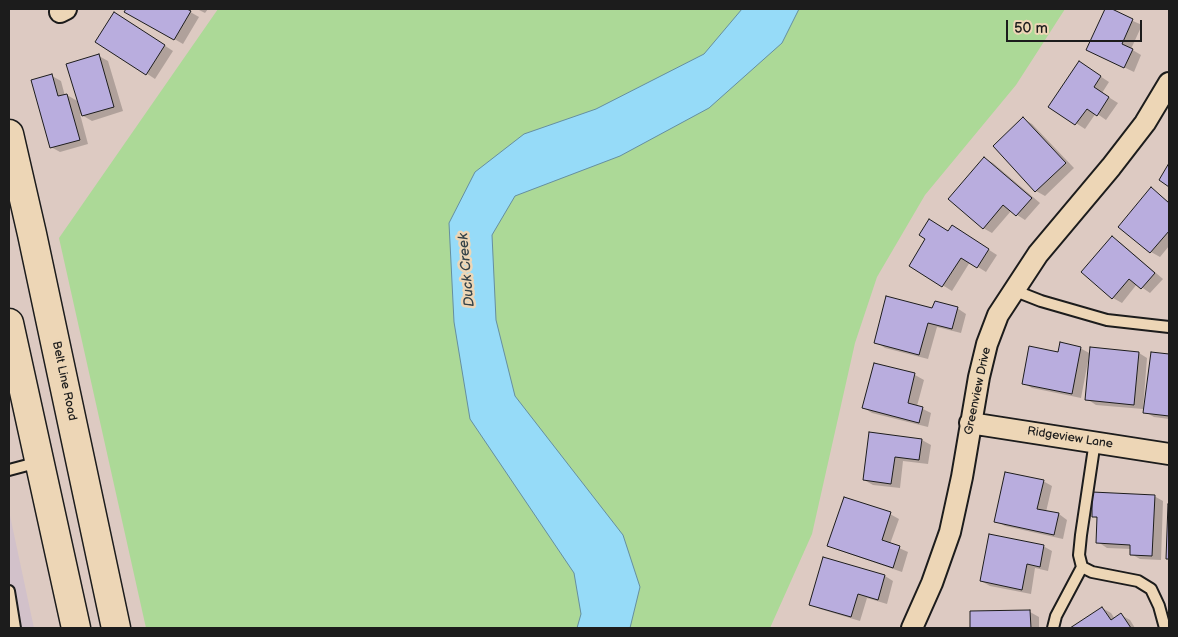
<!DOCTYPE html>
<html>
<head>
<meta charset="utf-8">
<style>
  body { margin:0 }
  #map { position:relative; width:1178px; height:637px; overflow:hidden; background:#ddcac2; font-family:"Balsamiq Sans",sans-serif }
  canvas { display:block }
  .frame { position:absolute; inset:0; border:10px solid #1c1c1c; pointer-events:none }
  .scale { position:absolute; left:1006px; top:20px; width:136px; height:22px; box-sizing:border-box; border:2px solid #1c1c1c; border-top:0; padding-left:6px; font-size:15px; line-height:18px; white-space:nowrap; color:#1c1c1c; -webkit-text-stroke:4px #edd6b6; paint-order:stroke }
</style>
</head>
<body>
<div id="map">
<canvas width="1178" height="637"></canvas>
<div class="frame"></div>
<div class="scale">50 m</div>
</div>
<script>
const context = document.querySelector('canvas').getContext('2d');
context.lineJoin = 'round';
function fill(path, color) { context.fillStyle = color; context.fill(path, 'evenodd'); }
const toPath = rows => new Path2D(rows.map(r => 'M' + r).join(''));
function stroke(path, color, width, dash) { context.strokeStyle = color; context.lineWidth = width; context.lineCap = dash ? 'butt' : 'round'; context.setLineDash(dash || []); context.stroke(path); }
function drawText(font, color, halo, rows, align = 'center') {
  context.font = font + ' "Balsamiq Sans",sans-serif'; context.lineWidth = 5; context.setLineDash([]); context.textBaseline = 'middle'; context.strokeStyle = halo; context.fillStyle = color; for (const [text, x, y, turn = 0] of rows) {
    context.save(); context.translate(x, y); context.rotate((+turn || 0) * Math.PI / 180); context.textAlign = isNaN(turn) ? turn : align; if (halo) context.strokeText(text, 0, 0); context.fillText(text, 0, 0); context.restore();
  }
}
const built = toPath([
  [9,511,34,628,9,628]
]);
const green = toPath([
  [218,9,1065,9,1016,85,925,195,877,277,855,343,812,534,770,628,146,628,59,238]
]);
const water = toPath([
  [742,9,799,9,782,43,709,108,620,156,515,196,492,235,496,320,515,396,623,535,640,587,630,628,577,628,581,614,574,573,470,419,454,322,449,223,475,172,524,134,596,109,704,54,742,9]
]);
const shadow = toPath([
  [128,9,185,9,199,17,183,44,126,11],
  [197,9,208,9,205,13],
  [1106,9,1142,25,1131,49,1141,55,1134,72,1088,50],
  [124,19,173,51,155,79,146,73],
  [99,56,108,61,123,111,92,121,80,114,88,144,60,152,51,147,52,76,61,81,65,96,67,95,79,102],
  [1088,68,1109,82,1102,93,1118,103,1106,120,1096,113,1085,129,1050,106],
  [1024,119,1032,124,1074,168,1045,196,1036,191],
  [984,158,993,163,1040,203,1025,220,1011,211,992,233,983,228],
  [1151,189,1169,202,1169,246,1160,257,1151,252,1120,226],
  [949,232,961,232,997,255,986,272,970,262,952,291,910,265,927,238],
  [1113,238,1121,243,1163,279,1150,293,1137,284,1122,303,1113,298],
  [957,308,966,314,961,333,937,327,928,359,885,348,876,342],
  [1080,348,1091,354,1139,353,1147,358,1143,409,1096,405,1087,399,1091,357,1089,356,1081,398,1032,388,1023,383,1059,354],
  [1152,353,1169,356,1169,419,1154,417,1145,412],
  [875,364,915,375,924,380,917,406,931,413,928,427,872,413,864,408],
  [870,433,922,440,931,445,928,464,903,461,900,488,873,485,864,480],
  [1043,481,1052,486,1046,512,1059,514,1067,520,1063,539,1005,526,996,521],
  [1154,496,1163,501,1161,560,1140,559,1131,554,1131,549,1107,548,1098,542,1098,519,1093,516],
  [1169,506,1169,559,1167,558],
  [890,514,899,519,890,544,908,552,902,572,838,550,829,545],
  [1043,546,1052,551,1048,571,1035,568,1031,594,990,586,981,581],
  [885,576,893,581,887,604,867,598,860,621,820,609,811,604],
  [1102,608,1111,613,1115,619,1121,615,1130,620,1135,628,1072,628],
  [1030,612,1039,617,1039,628,971,628,971,613]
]);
const building = toPath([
  [126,9,187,9,191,11,174,40,124,12,126,9],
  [1105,9,1112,9,1133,19,1122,44,1133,49,1124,68,1086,50,1105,9],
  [114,12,165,45,146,75,95,42,114,12],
  [99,54,114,107,82,116,66,64,99,54],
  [1079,61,1101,76,1094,87,1109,97,1097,116,1087,109,1075,125,1048,107,1079,61],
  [52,74,58,96,67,94,80,140,50,148,31,80,52,74],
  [1023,117,1066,163,1035,192,993,146,1023,117],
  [984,157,1032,198,1016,216,1003,205,983,229,948,199,984,157],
  [1169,163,1169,187,1159,180,1169,163],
  [1151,187,1169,203,1169,231,1150,253,1118,227,1151,187],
  [929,219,948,231,952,225,989,249,977,268,961,258,942,287,909,266,925,239,919,235,929,219],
  [1112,236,1155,273,1141,289,1129,279,1112,299,1081,272,1112,236],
  [886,296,932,308,935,301,958,307,952,329,928,323,919,355,874,343,886,296],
  [1060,342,1081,347,1072,394,1022,384,1029,346,1058,352,1060,342],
  [1090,347,1139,352,1134,405,1085,400,1090,347],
  [1151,352,1169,354,1169,416,1143,413,1151,352],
  [874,363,915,373,908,403,923,407,919,423,862,408,874,363],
  [869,432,922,439,919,460,895,457,891,484,863,480,869,432],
  [1005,472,1044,480,1037,509,1059,513,1054,535,994,522,1005,472],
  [1092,492,1155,495,1152,556,1130,555,1130,545,1096,543,1097,517,1092,517,1092,492],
  [844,497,891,512,882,540,900,546,893,568,827,546,844,497],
  [1168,504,1169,504,1169,559,1166,559,1168,504],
  [989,534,1044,545,1040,567,1027,564,1022,590,980,581,989,534],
  [823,557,885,575,878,600,858,594,851,617,809,605,823,557],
  [1102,607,1111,620,1121,613,1131,628,1070,628,1102,607],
  [1030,610,1031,628,953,628,970,628,970,611,1030,610]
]);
const service = toPath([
  [1013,290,1041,301,1107,320,1169,327],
  [1095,441,1081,535,1079,555,1082,567,1092,572,1138,581,1151,589,1159,606,1165,628],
  [9,470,39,462],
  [9,591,15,628],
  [1053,628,1056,616,1082,567]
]);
const minor = toPath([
  [60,12,66,9],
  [970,423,1169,454],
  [912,628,932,583,950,532,962,477,979,377,987,344,998,315,1038,254,1111,167,1145,123,1169,83]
]);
const primary = toPath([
  [9,134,32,234,116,628],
  [9,323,76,628]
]);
const streetNames = [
  ["Belt Line Road",64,381,78],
  ["Greenview Drive",978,391,-78],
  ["Ridgeview Lane",1070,438,9]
];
const waterNames = [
  ["Duck Creek",467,270,-95]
];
fill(built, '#d2c1ca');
fill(green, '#acd997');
fill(water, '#96dbf8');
stroke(water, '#658fa0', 1);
fill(shadow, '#0003');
fill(building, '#b9adde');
stroke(building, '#1c1c1c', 1);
stroke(service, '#1c1c1c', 14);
stroke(minor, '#1c1c1c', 24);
stroke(primary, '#1c1c1c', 31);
stroke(service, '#edd6b6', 10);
stroke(minor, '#edd6b6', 20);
stroke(primary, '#edd6b6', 28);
drawText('12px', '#1c1c1c', '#edd6b6', streetNames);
drawText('italic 14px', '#344248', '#edd6b6', waterNames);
</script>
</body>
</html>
